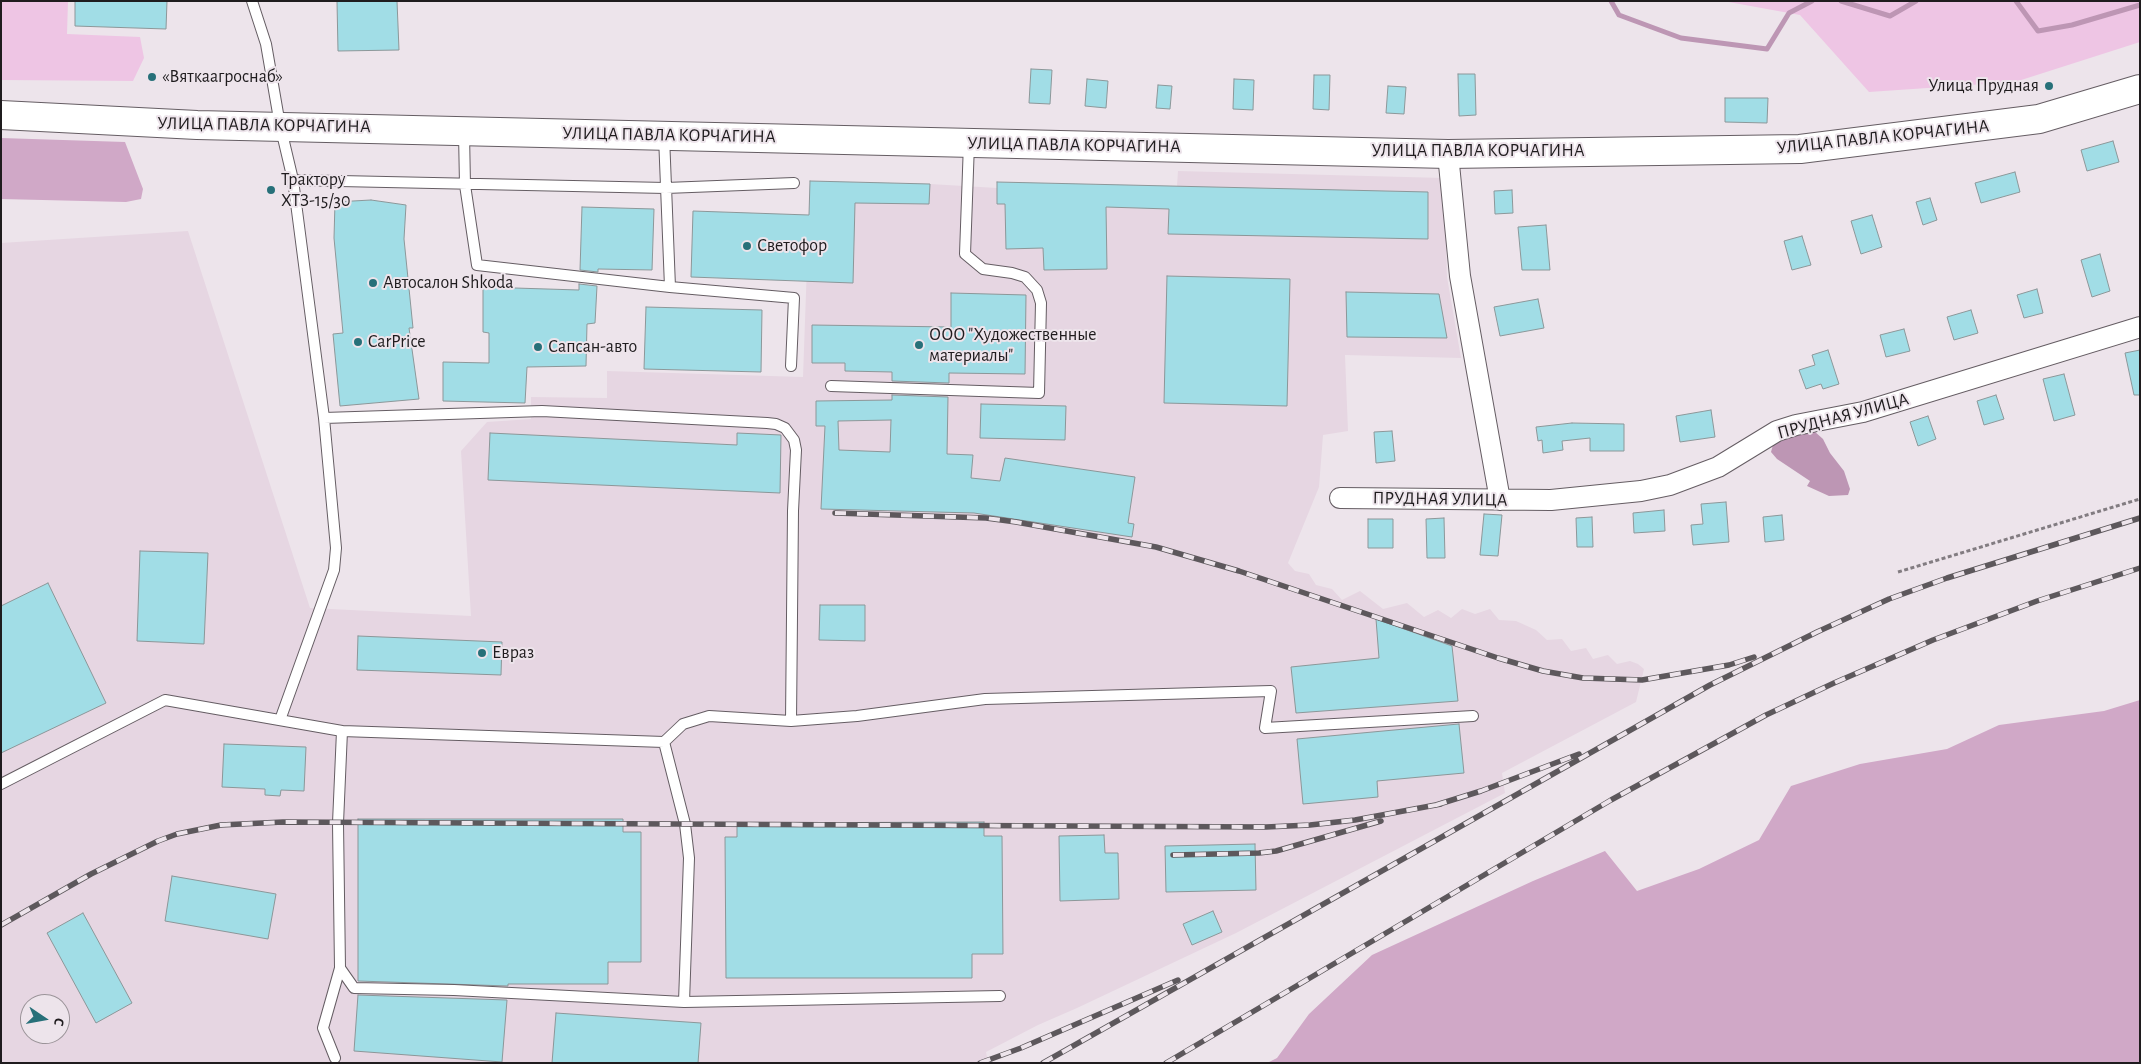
<!DOCTYPE html>
<html>
<head>
<meta charset="utf-8">
<style>
  body { margin:0 }
  #map { position:relative; width:2141px; height:1064px; overflow:hidden; background:#ede4eb; font-family:"Alegreya Sans",sans-serif }
  canvas { display:block }
  .frame { position:absolute; inset:0; border:2px solid #1f1c1e; pointer-events:none }
  .north { position:absolute; left:20px; top:994px; width:50px; height:50px; box-sizing:border-box; background:#ede4eb; border:1px solid #9b9499; border-radius:50%; rotate:102deg; font-size:14px; font-weight:700; line-height:20px; text-align:center; color:#1f1c1e }
  .north::after { content:''; display:block; margin:auto; width:18px; height:22px; background:#277079; clip-path:polygon(50% 0,100% 100%,50% 72%,0 100%) }
</style>
</head>
<body>
<div id="map">
<canvas width="2141" height="1064"></canvas>
<div class="frame"></div>
<div class="north">С</div>
</div>
<script>
const context = document.querySelector('canvas').getContext('2d');
context.lineJoin = 'round';
function fill(path, color) { context.fillStyle = color; context.fill(path, 'evenodd'); }
const toPath = rows => new Path2D(rows.map(r => 'M' + r).join(''));
function stroke(path, color, width, dash) { context.strokeStyle = color; context.lineWidth = width; context.lineCap = dash ? 'butt' : 'round'; context.setLineDash(dash || []); context.stroke(path); }
function drawText(font, color, halo, rows, align = 'center') {
  context.font = font + ' "Alegreya Sans",sans-serif'; context.lineWidth = 4; context.setLineDash([]); context.textBaseline = 'middle'; context.strokeStyle = halo; context.fillStyle = color; for (const [text, x, y, turn = 0] of rows) {
    context.save(); context.translate(x, y); context.rotate((+turn || 0) * Math.PI / 180); context.textAlign = isNaN(turn) ? turn : align; if (halo) context.strokeText(text, 0, 0); context.fillText(text, 0, 0); context.restore();
  }
}
const built = toPath([
  [1178,171,1444,178,1447,277,1461,358,1345,355,1348,431,1323,435,1319,487,1288,563,1295,571,1309,574,1316,585,1332,589,1342,600,1360,591,1383,609,1407,603,1424,617,1438,610,1451,618,1462,609,1475,614,1490,609,1499,620,1516,621,1536,630,1547,640,1562,639,1571,651,1586,648,1593,659,1608,655,1617,664,1630,661,1638,664,1644,669,1636,702,1502,773,1505,793,1236,933,1077,1008,1038,1025,986,1052,988,1063,1,1063,1,243,188,231,310,608,471,616,461,451,487,422,531,419,531,397,607,398,607,371,803,377,810,181,930,184,997,188,997,182,1177,186],
  [30,1004,60,1004,60,1034,30,1034]
]);
const green = toPath([
  [1,1,68,1,67,34,140,37,144,58,133,81,1,80],
  [1723,1,2140,1,2140,42,2015,82,1869,92,1800,15]
]);
const forest = toPath([
  [1,138,125,142,143,189,141,199,126,202,1,199],
  [2140,700,2140,1063,1267,1063,1277,1058,1309,1014,1372,955,1533,881,1605,851,1637,891,1699,869,1759,840,1791,786,1860,764,1947,749,1999,725,2104,711]
]);
const water = toPath([
  [1814,431,1823,439,1830,453,1844,471,1850,489,1848,495,1829,496,1807,486,1810,481,1777,459,1771,452,1773,445,1784,436]
]);
const stream = toPath([
  [1611,1,1619,15,1681,38,1767,49,1789,13,1812,1],
  [1841,1,1890,16,1916,1],
  [2016,1,2038,31,2072,25,2140,5]
]);
const building = toPath([
  [75,1,167,1,166,29,75,26,75,1],
  [337,1,397,1,399,50,338,51,337,1],
  [1031,69,1052,70,1050,104,1029,103,1031,69],
  [1458,74,1475,74,1476,115,1459,116,1458,74],
  [1314,75,1330,75,1329,110,1313,109,1314,75],
  [1087,79,1108,81,1106,108,1085,106,1087,79],
  [1234,79,1254,80,1253,110,1233,109,1234,79],
  [1158,85,1172,86,1170,109,1156,108,1158,85],
  [1388,86,1406,87,1404,114,1386,113,1388,86],
  [1725,98,1768,98,1767,123,1725,122,1725,98],
  [2113,141,2119,162,2087,171,2081,150,2113,141],
  [2015,172,2020,192,1981,203,1975,183,2015,172],
  [810,181,930,184,929,204,855,203,853,283,691,277,693,211,809,215,810,181],
  [997,182,1428,192,1428,239,1168,234,1169,209,1106,207,1107,269,1044,270,1043,248,1006,249,1005,204,997,204,997,182],
  [1512,190,1513,213,1495,214,1494,191,1512,190],
  [1930,198,1937,220,1923,225,1916,202,1930,198],
  [371,200,406,205,404,239,413,328,409,328,419,399,340,406,333,334,343,333,334,238,335,202,371,200],
  [582,207,654,209,652,270,598,269,598,272,580,270,582,207],
  [1872,215,1882,247,1861,254,1851,221,1872,215],
  [1546,225,1550,270,1522,270,1518,227,1546,225],
  [1802,236,1811,265,1792,270,1784,241,1802,236],
  [2100,254,2110,291,2092,297,2081,260,2100,254],
  [1167,276,1290,279,1287,406,1164,403,1167,276],
  [579,284,597,286,595,323,587,324,586,366,527,367,525,403,443,401,443,362,489,363,489,333,483,332,483,287,579,290,579,284],
  [2037,289,2043,313,2024,318,2017,295,2037,289],
  [1346,292,1439,294,1447,338,1347,337,1346,292],
  [951,293,1026,295,1025,374,949,373,949,383,892,381,892,372,845,371,845,363,812,363,812,325,951,327,951,293],
  [1538,299,1544,328,1500,336,1494,307,1538,299],
  [646,307,762,310,761,372,644,369,646,307],
  [1971,310,1978,333,1954,340,1947,317,1971,310],
  [1904,329,1910,351,1886,357,1880,335,1904,329],
  [1828,350,1839,384,1823,389,1821,384,1806,389,1799,370,1815,365,1812,355,1828,350],
  [2140,350,2140,395,2134,395,2125,353,2140,350],
  [2064,374,2075,415,2054,421,2043,379,2064,374],
  [892,395,948,397,947,454,973,455,971,478,1000,481,1005,458,1135,477,1128,523,1134,524,1132,537,974,513,821,509,825,426,816,426,816,401,892,400,892,395],
  [891,420,890,452,839,450,838,421,891,420],
  [1996,395,2004,419,1984,425,1977,401,1996,395],
  [981,404,1066,406,1065,440,980,438,981,404],
  [1711,410,1715,437,1680,442,1676,416,1711,410],
  [1928,416,1936,439,1918,446,1910,422,1928,416],
  [1572,423,1624,424,1624,451,1590,451,1590,438,1562,441,1563,450,1543,453,1542,440,1538,441,1536,427,1572,423],
  [1392,431,1395,461,1376,463,1374,432,1392,431],
  [490,433,737,445,737,433,781,435,780,493,488,480,490,433],
  [1726,502,1729,542,1693,545,1691,525,1703,524,1701,504,1726,502],
  [1664,510,1665,531,1634,533,1633,513,1664,510],
  [1484,514,1502,515,1498,556,1480,555,1484,514],
  [1782,515,1784,540,1765,542,1763,517,1782,515],
  [1592,517,1593,547,1577,547,1576,518,1592,517],
  [1444,518,1445,558,1427,558,1426,519,1444,518],
  [1368,519,1393,519,1393,548,1368,548,1368,519],
  [140,551,208,553,204,644,137,641,140,551],
  [48,583,106,703,1,753,1,606,48,583],
  [820,605,865,605,865,641,819,640,820,605],
  [1376,619,1452,646,1458,701,1296,713,1291,667,1379,658,1376,619],
  [358,636,502,642,501,675,357,670,358,636],
  [1459,724,1464,773,1377,781,1378,797,1303,804,1297,739,1459,724],
  [224,744,306,747,304,791,281,790,280,796,265,795,265,789,222,787,224,744],
  [358,819,623,819,623,832,641,832,641,962,608,962,608,984,508,984,508,986,358,981,358,819],
  [984,822,984,836,1002,836,1003,954,972,954,972,978,726,978,725,837,737,837,737,823,984,822],
  [1104,835,1105,853,1118,853,1119,899,1060,901,1059,836,1104,835],
  [1255,844,1256,890,1166,892,1165,846,1255,844],
  [172,876,276,894,268,939,165,921,172,876],
  [1213,911,1222,932,1192,945,1183,924,1213,911],
  [83,913,132,1003,96,1023,47,933,83,913],
  [358,995,507,1000,502,1062,354,1051,358,995],
  [556,1013,701,1023,698,1063,552,1063,556,1013]
]);
const path = toPath([
  [1898,572,2140,499]
]);
const lane = toPath([
  [252,1,266,44,280,125,293,180,324,418,336,548,334,570,280,720],
  [464,133,465,185,477,265,670,287],
  [664,136,670,287,794,298,791,366],
  [293,180,666,188,794,183],
  [831,386,1039,393,1041,303,1037,290,1025,277,1012,273,983,269,965,254,969,143],
  [324,418,542,411,767,423,776,424,785,428,794,440,796,450,793,511,791,721],
  [342,731,664,742,683,724,709,716,791,721,857,716,985,699,1271,691,1265,728,1473,716],
  [664,742,685,824,689,858,684,1002],
  [1,784,165,700,342,731,338,823,340,968,323,1028,335,1058],
  [340,968,354,988,454,990,684,1002,1000,996]
]);
const street = toPath([
  [1448,154,1460,276,1500,500],
  [1340,498,1551,500,1641,491,1670,485,1718,467,1777,431,1796,425,1863,412,2140,327]
]);
const secondary = toPath([
  [1,115,197,125,1448,154,1800,149,2039,119,2140,89]
]);
const rail = toPath([
  [835,513,986,518,1016,522,1156,547,1239,571,1498,658,1543,671,1583,678,1642,680,1729,665,1754,657],
  [1436,805,1481,791,1579,754],
  [1173,855,1259,853,1276,851,1381,821],
  [1,925,91,874,158,841,177,834,221,825,283,822,1266,827,1310,825,1355,820,1441,804],
  [980,1063,1021,1048,1178,980],
  [1043,1063,1710,685,1817,632,1889,599,1947,578,2140,518],
  [1166,1063,1611,800,1766,715,1834,683,1933,640,2037,601,2140,568]
]);
const markers = [
  [152,77,5,"#277079"],
  [2049,86,5,"#277079"],
  [271,190,5,"#277079"],
  [747,246,5,"#277079"],
  [373,283,5,"#277079"],
  [358,342,5,"#277079"],
  [919,345,5,"#277079"],
  [538,347,5,"#277079"],
  [482,653,5,"#277079"]
];
const poiNames = [
  ["«Вяткаагроснаб»",162,77],
  ["Улица Прудная",2039,86,"right"],
  ["Трактору",281,180],
  ["ХТЗ-15/30",281,201],
  ["Светофор",757,246],
  ["Автосалон Shkoda",383,283],
  ["ООО \"Художественные",929,335],
  ["материалы\"",929,356],
  ["CarPrice",368,342],
  ["Сапсан-авто",548,347],
  ["Евраз",492,653]
];
const streetNames = [
  ["УЛИЦА ПАВЛА КОРЧАГИНА",264,125,1],
  ["УЛИЦА ПАВЛА КОРЧАГИНА",669,135,1],
  ["УЛИЦА ПАВЛА КОРЧАГИНА",1883,137,-6],
  ["УЛИЦА ПАВЛА КОРЧАГИНА",1074,145,1],
  ["УЛИЦА ПАВЛА КОРЧАГИНА",1478,151],
  ["ПРУДНАЯ УЛИЦА",1843,416,-15],
  ["ПРУДНАЯ УЛИЦА",1440,499,1]
];
fill(built, '#e6d6e2');
fill(green, '#eec5e4');
fill(forest, '#d0a8c7');
fill(water, '#bd96b4');
stroke(stream, '#bd96b4', 5);
fill(building, '#a1dde6');
stroke(building, '#8c9799', 1);
stroke(lane, '#655d63', 12);
stroke(street, '#655d63', 22);
stroke(secondary, '#655d63', 30);
stroke(path, '#827c81', 3, [4, 2.5]);
stroke(lane, '#fff', 10);
stroke(street, '#fff', 20);
stroke(secondary, '#fff', 28);
stroke(rail, '#5d585c', 5.5);
stroke(rail, '#ede4eb', 4, [11]);
for (const [x, y, r, color] of markers) { const dot = new Path2D(); dot.arc(x, y, r, 0, 2 * Math.PI); context.fillStyle = color; context.fill(dot); stroke(dot, '#ede4eb', 2); }
drawText('18px', '#1f1c1e', '#ede4eb', poiNames, 'left');
drawText('18px', '#1f1c1e', '#ede4eb', streetNames);
</script>
</body>
</html>
